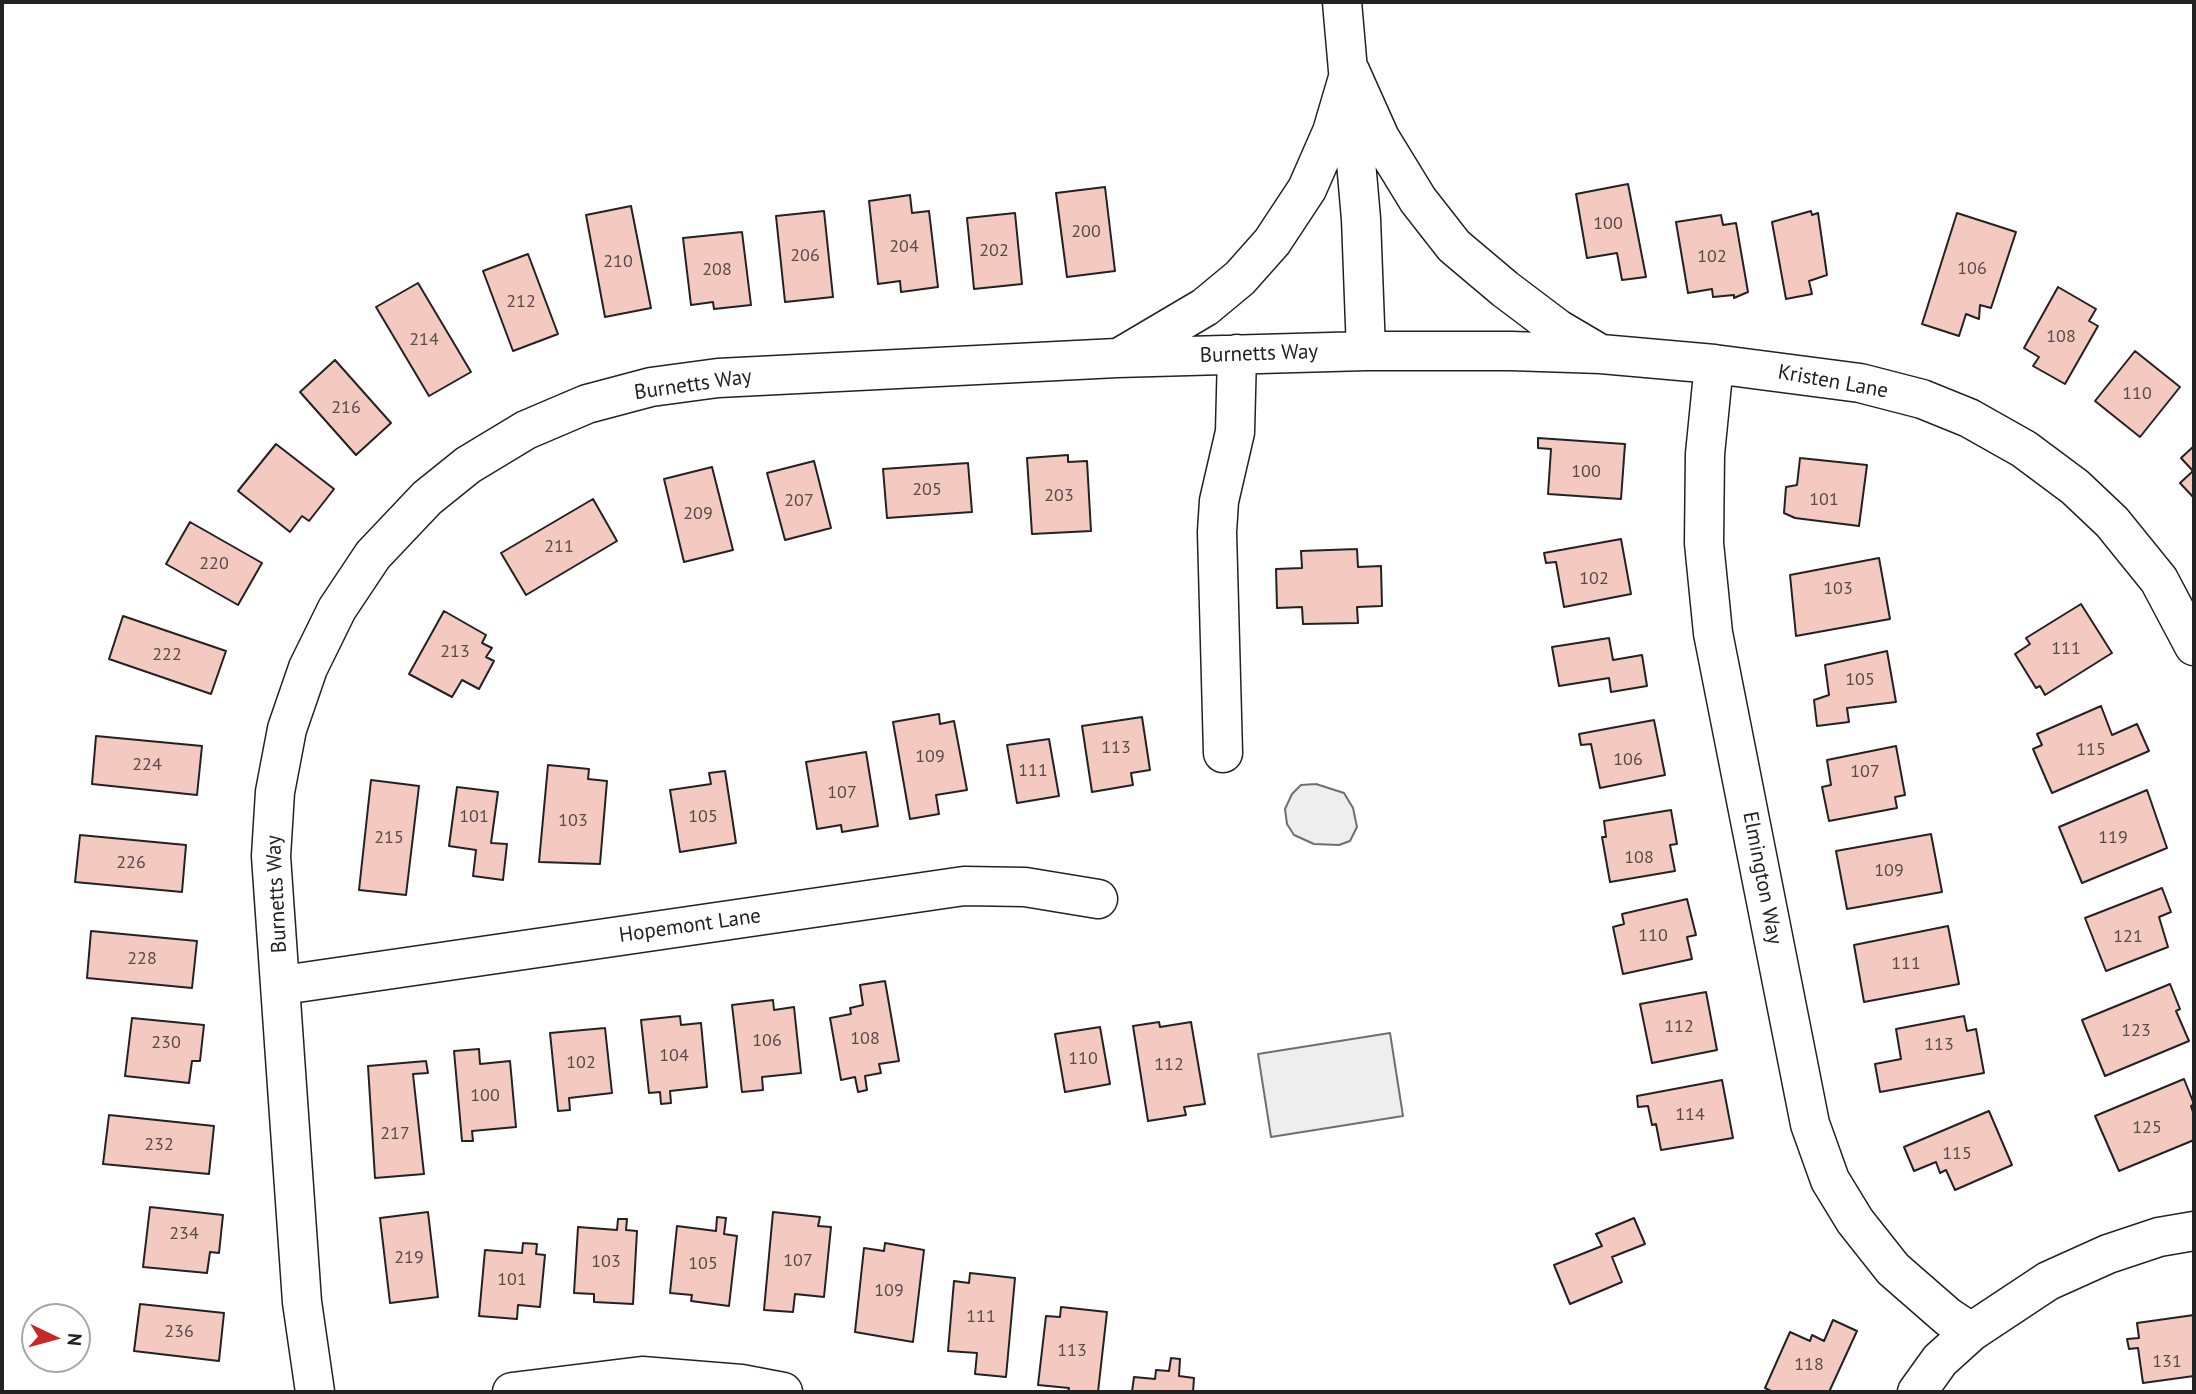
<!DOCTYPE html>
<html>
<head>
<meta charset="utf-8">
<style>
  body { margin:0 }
  #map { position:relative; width:2196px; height:1394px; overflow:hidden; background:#fff; font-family:"PT Sans",sans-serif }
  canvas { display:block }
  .frame { position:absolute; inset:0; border:4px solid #222; pointer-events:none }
  .north { position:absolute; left:21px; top:1303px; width:70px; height:70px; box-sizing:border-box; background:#fff; border:2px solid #a7a7a7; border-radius:50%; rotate:95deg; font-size:19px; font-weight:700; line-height:28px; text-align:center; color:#222 }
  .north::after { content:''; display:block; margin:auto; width:24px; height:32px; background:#c62828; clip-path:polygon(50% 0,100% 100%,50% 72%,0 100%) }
</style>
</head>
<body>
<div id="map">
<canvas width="2196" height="1394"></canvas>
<div class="frame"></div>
<div class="north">N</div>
</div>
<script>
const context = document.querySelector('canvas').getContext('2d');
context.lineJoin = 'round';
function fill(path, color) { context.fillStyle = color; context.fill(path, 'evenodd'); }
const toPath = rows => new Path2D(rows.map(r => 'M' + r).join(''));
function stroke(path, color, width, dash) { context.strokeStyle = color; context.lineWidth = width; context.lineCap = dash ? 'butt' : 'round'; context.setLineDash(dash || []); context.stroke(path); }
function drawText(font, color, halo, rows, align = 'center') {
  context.font = font + ' "PT Sans",sans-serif'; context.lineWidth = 5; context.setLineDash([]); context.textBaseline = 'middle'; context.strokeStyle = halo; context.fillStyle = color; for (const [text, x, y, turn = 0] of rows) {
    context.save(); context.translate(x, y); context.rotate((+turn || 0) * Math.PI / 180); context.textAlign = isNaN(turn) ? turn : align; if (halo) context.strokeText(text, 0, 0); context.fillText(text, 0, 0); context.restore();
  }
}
const green = toPath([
  [1316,784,1344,793,1353,808,1357,827,1350,841,1339,845,1314,844,1294,835,1287,824,1285,809,1292,794,1301,785,1316,784],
  [1390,1033,1403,1116,1271,1137,1258,1054,1390,1033]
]);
const building = toPath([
  [1628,184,1646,277,1622,280,1617,253,1587,258,1576,194,1628,184],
  [1105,187,1115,271,1067,277,1056,193,1105,187],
  [910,195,912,213,929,211,938,287,901,292,900,281,878,284,869,201,910,195],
  [631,206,651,308,605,317,586,215,631,206],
  [824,211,833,297,785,302,776,216,824,211],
  [1811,211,1812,215,1818,213,1827,275,1809,281,1812,294,1786,299,1772,222,1811,211],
  [1015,213,1022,284,974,289,967,218,1015,213],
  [1957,213,2016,232,1991,308,1980,305,1979,319,1966,314,1959,336,1922,324,1957,213],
  [1721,215,1723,225,1736,223,1748,292,1734,298,1734,295,1713,297,1712,289,1688,293,1676,222,1721,215],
  [742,232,751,305,714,309,713,302,691,305,683,238,742,232],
  [528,254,558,334,513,351,483,271,528,254],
  [418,283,471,372,429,396,376,307,418,283],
  [2058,287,2096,309,2089,321,2098,326,2065,384,2033,366,2039,357,2024,348,2058,287],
  [2135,351,2180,387,2140,437,2095,401,2135,351],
  [335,360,391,423,356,455,300,392,335,360],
  [1538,438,1625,444,1621,499,1548,494,1551,449,1538,448,1538,438],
  [276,444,334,489,309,521,302,516,290,532,238,491,276,444],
  [2194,446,2194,498,2180,483,2193,471,2181,458,2194,446],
  [1068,455,1068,462,1087,461,1091,531,1032,534,1027,458,1068,455],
  [1800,458,1867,465,1859,526,1795,518,1784,513,1786,487,1797,485,1800,458],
  [814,461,831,528,785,540,767,473,814,461],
  [968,463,972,512,887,518,883,469,968,463],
  [712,467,733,550,684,562,664,479,712,467],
  [593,499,617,541,526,595,501,553,593,499],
  [190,522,262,563,238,605,166,564,190,522],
  [1621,539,1631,594,1564,607,1556,562,1546,563,1544,553,1621,539],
  [1357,549,1358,567,1381,566,1382,606,1357,607,1358,623,1303,624,1302,607,1277,608,1276,569,1302,568,1301,551,1357,549],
  [1879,558,1890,619,1796,636,1790,575,1879,558],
  [2081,604,2112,653,2045,695,2040,686,2036,688,2015,654,2030,644,2026,638,2081,604],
  [444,611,486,635,482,643,492,648,486,657,494,661,479,689,462,680,452,697,409,674,444,611],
  [123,616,226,651,211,694,109,659,123,616],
  [1609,638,1613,660,1642,655,1647,686,1611,692,1609,678,1559,686,1552,647,1609,638],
  [1887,651,1896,702,1847,708,1849,722,1817,726,1814,700,1829,695,1825,665,1887,651],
  [2101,706,2112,735,2137,724,2149,751,2052,793,2033,749,2042,745,2037,734,2101,706],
  [939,714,940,724,954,721,967,790,936,795,939,814,910,819,893,722,939,714],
  [1142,717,1150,770,1131,773,1133,785,1092,792,1082,726,1142,717],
  [1654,720,1665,775,1600,788,1591,744,1581,745,1579,734,1654,720],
  [96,736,202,746,197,795,92,784,96,736],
  [1049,739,1059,796,1017,803,1007,745,1049,739],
  [1896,746,1905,795,1895,797,1897,808,1829,821,1822,787,1831,785,1827,760,1896,746],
  [866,752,878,826,842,832,841,825,817,829,806,762,866,752],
  [548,765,589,769,588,779,607,781,600,864,539,862,548,765],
  [725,771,736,843,680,852,670,790,711,784,709,773,725,771],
  [371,780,419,786,406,895,359,890,371,780],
  [457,787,498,792,491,843,507,844,503,880,473,876,476,850,449,846,457,787],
  [2147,790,2167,848,2082,883,2059,827,2147,790],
  [1671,810,1677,844,1670,845,1675,871,1610,882,1602,837,1606,837,1604,821,1671,810],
  [1931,834,1942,892,1847,909,1836,851,1931,834],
  [80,835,186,845,182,892,75,882,80,835],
  [2162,888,2171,912,2159,917,2168,947,2106,971,2085,918,2162,888],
  [1687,899,1696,935,1687,937,1692,959,1623,974,1613,927,1624,924,1622,914,1687,899],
  [1948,926,1959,984,1864,1002,1854,945,1948,926],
  [91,931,197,941,192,988,87,978,91,931],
  [885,981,899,1061,879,1064,881,1073,865,1076,867,1090,858,1092,855,1077,841,1080,830,1018,851,1014,850,1008,863,1005,860,985,885,981],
  [2170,984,2180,1009,2176,1011,2189,1041,2105,1076,2082,1020,2170,984],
  [1706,992,1717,1050,1652,1063,1640,1004,1706,992],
  [773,1000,774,1010,794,1007,801,1073,762,1077,763,1090,742,1092,732,1005,773,1000],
  [680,1016,681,1025,701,1023,707,1087,670,1091,671,1103,661,1104,660,1092,649,1093,641,1020,680,1016],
  [1964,1016,1967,1031,1976,1029,1984,1073,1880,1092,1875,1064,1901,1059,1896,1029,1964,1016],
  [132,1018,204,1025,200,1061,192,1061,189,1083,125,1076,132,1018],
  [1159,1022,1160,1027,1191,1022,1205,1104,1184,1107,1186,1115,1148,1121,1133,1026,1159,1022],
  [1100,1027,1110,1084,1065,1092,1055,1034,1100,1027],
  [605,1028,612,1093,569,1098,570,1110,558,1111,550,1033,605,1028],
  [479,1049,480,1064,510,1061,516,1127,472,1131,473,1141,462,1141,454,1051,479,1049],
  [426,1061,428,1073,413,1074,424,1174,375,1178,368,1066,426,1061],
  [2184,1079,2194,1104,2191,1106,2194,1115,2194,1140,2119,1171,2095,1116,2184,1079],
  [1722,1080,1733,1138,1661,1150,1656,1124,1652,1125,1648,1106,1638,1107,1637,1096,1722,1080],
  [1989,1111,2012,1165,1955,1190,1946,1170,1940,1173,1936,1162,1914,1171,1904,1147,1989,1111],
  [109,1115,214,1126,209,1174,103,1164,109,1115],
  [150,1207,223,1215,219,1253,210,1252,207,1273,143,1267,150,1207],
  [428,1212,438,1297,390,1303,380,1218,428,1212],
  [773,1212,820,1217,818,1226,831,1227,824,1297,795,1294,793,1312,764,1310,773,1212],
  [717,1217,726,1218,724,1234,737,1236,729,1306,691,1301,692,1295,670,1293,677,1226,716,1231,717,1217],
  [1634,1218,1645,1244,1612,1257,1622,1282,1570,1304,1554,1265,1602,1246,1596,1234,1634,1218],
  [618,1219,627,1219,626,1230,637,1231,633,1304,594,1302,594,1294,574,1293,578,1227,617,1230,618,1219],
  [523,1243,537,1244,536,1254,545,1255,540,1307,518,1305,517,1319,479,1316,485,1250,522,1253,523,1243],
  [885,1243,924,1250,913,1342,855,1332,864,1248,884,1251,885,1243],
  [970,1273,1015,1278,1006,1377,975,1374,977,1353,948,1351,954,1281,969,1283,970,1273],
  [140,1304,224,1313,219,1361,134,1351,140,1304],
  [1061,1307,1107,1312,1098,1392,1068,1392,1069,1388,1038,1385,1046,1316,1060,1317,1061,1307],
  [2194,1315,2194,1376,2143,1383,2138,1348,2129,1349,2127,1339,2139,1338,2137,1323,2194,1315],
  [1833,1320,1857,1331,1829,1392,1773,1392,1765,1388,1790,1332,1810,1341,1812,1335,1824,1341,1833,1320],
  [1171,1358,1180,1359,1179,1376,1194,1378,1193,1392,1132,1392,1134,1377,1155,1379,1156,1370,1169,1371,1171,1358]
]);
const minor = toPath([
  [1342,2,1361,219,1366,351],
  [1350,71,1380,138,1418,200,1454,246,1505,289,1558,329,1597,352],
  [1122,356,1205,307,1240,278,1272,242,1307,189,1332,132,1350,71],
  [1714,364,1705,454,1704,543,1713,633,1810,1124,1830,1180,1855,1221,1893,1269,1948,1317,1971,1332],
  [1223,753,1217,532,1219,501,1235,432,1237,354],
  [283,985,964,886,1025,887,1098,899],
  [315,1392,302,1302,271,856,275,792,287,729,308,668,337,609,373,555,427,498,468,465,526,430,587,404,651,387,718,378,1117,358,1366,351,1511,351,1601,354,1714,364,1860,383,1922,399,1969,418,2024,449,2075,487,2112,522,2159,580,2194,646],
  [512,1392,642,1376,741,1384,783,1392],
  [1917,1392,1940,1360,1971,1332,2048,1281,2108,1254,2159,1237,2194,1231]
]);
const numberNames = [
  ["100",1608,224],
  ["200",1086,232],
  ["204",904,247],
  ["202",994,251],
  ["206",805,256],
  ["102",1712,257],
  ["210",618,262],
  ["106",1972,269],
  ["208",717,270],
  ["212",521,302],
  ["108",2061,337],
  ["214",424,340],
  ["110",2137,394],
  ["216",346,408],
  ["100",1586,472],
  ["205",927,490],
  ["203",1059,496],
  ["101",1824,500],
  ["207",799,501],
  ["209",698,514],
  ["211",559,547],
  ["220",214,564],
  ["102",1594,579],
  ["103",1838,589],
  ["111",2066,649],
  ["213",455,652],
  ["222",167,655],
  ["105",1860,680],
  ["113",1116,748],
  ["115",2091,750],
  ["109",930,757],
  ["106",1628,760],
  ["224",147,765],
  ["111",1033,771],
  ["107",1865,772],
  ["107",842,793],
  ["101",474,817],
  ["105",703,817],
  ["103",573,821],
  ["215",389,838],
  ["119",2113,838],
  ["108",1639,858],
  ["226",131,863],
  ["109",1889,871],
  ["110",1653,936],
  ["121",2128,937],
  ["228",142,959],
  ["111",1906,964],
  ["112",1679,1027],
  ["123",2136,1031],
  ["108",865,1039],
  ["106",767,1041],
  ["230",166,1043],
  ["113",1939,1045],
  ["104",674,1056],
  ["110",1083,1059],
  ["102",581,1063],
  ["112",1169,1065],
  ["100",485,1096],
  ["114",1690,1115],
  ["125",2147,1128],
  ["217",395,1134],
  ["232",159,1145],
  ["115",1957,1154],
  ["234",184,1234],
  ["219",409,1258],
  ["107",798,1261],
  ["103",606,1262],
  ["105",703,1264],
  ["101",512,1280],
  ["109",889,1291],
  ["111",981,1317],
  ["236",179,1332],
  ["113",1072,1351],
  ["131",2167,1362],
  ["118",1809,1365]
];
const streetNames = [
  ["Burnetts Way",1259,354,-2],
  ["Kristen Lane",1833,382,10],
  ["Burnetts Way",693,385,-8],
  ["Elmington Way",1762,878,79],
  ["Burnetts Way",277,894,-93],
  ["Hopemont Lane",690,926,-8]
];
fill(green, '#eee');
stroke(green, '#6f6f6f', 2);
fill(building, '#f3c9c0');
stroke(building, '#222', 2);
stroke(minor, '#222', 41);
stroke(minor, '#fff', 38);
drawText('18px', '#564c4a', null, numberNames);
drawText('21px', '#222', '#fff', streetNames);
</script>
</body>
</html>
